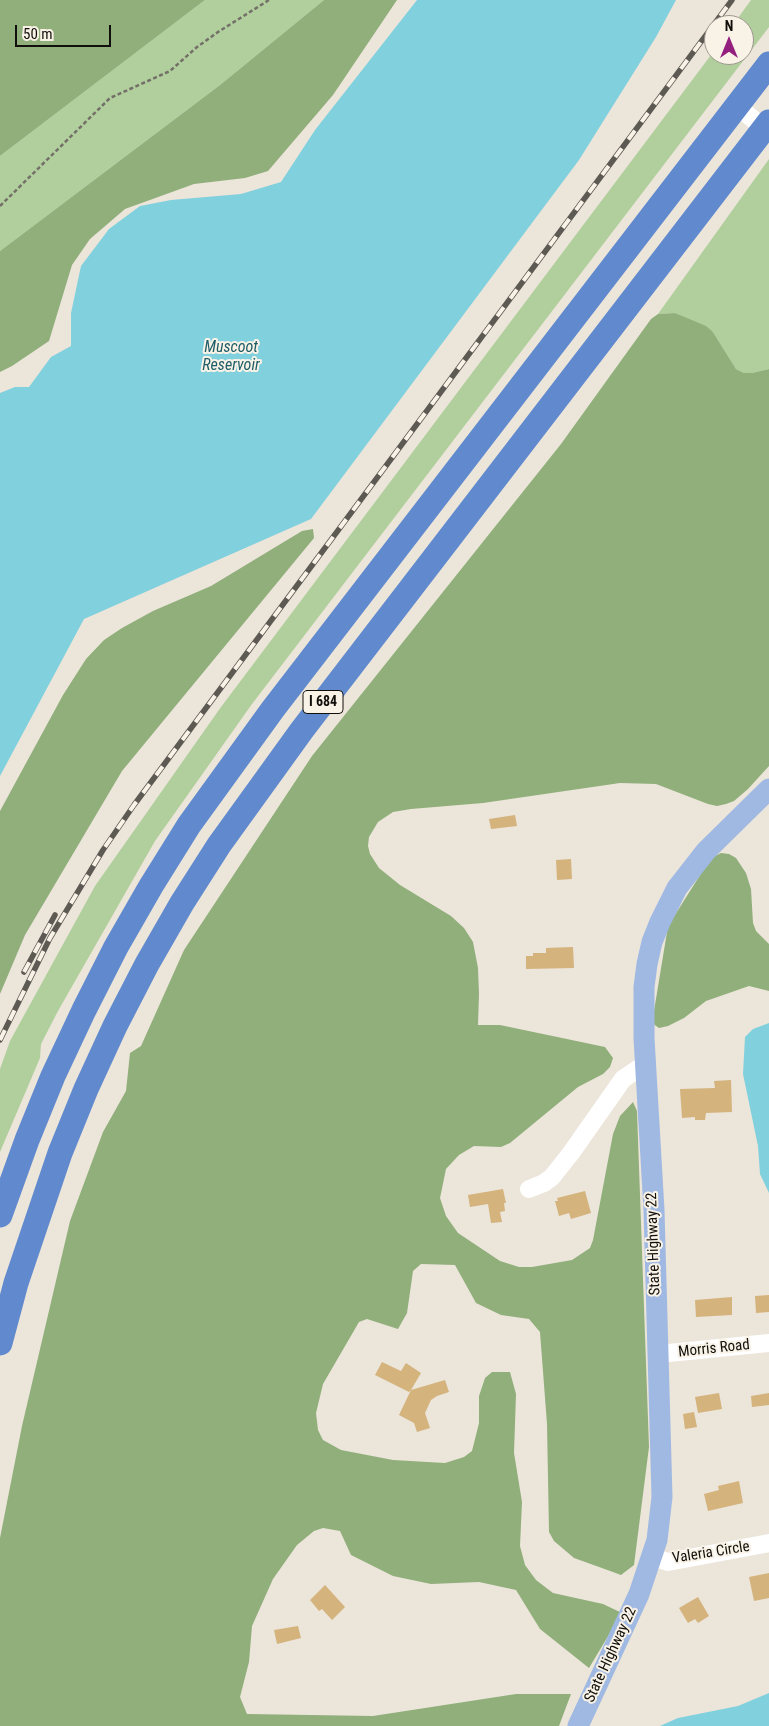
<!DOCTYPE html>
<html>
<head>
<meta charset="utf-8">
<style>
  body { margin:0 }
  #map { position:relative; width:769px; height:1726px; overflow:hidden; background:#ece5da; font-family:"Roboto Condensed",sans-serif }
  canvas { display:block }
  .north { position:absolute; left:704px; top:15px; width:50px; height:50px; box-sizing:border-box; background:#f9f2e7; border:1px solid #9c978f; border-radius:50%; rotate:0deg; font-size:14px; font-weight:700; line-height:20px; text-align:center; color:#110f0b }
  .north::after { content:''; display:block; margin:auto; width:18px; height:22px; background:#931f7e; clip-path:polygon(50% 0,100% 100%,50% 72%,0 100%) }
  .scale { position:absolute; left:15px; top:25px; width:96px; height:22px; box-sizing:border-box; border:2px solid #110f0b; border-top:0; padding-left:6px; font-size:15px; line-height:18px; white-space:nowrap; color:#110f0b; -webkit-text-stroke:4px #f9f2e7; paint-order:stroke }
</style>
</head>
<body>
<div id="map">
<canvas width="769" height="1726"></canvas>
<div class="north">N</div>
<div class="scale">50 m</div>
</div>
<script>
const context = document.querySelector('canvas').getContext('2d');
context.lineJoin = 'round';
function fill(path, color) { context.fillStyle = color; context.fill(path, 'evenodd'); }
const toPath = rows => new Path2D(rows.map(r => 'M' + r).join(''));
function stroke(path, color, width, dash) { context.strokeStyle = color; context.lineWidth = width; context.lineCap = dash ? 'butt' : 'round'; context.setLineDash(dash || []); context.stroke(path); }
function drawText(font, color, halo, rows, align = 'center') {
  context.font = font + ' "Roboto Condensed",sans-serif'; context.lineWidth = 4; context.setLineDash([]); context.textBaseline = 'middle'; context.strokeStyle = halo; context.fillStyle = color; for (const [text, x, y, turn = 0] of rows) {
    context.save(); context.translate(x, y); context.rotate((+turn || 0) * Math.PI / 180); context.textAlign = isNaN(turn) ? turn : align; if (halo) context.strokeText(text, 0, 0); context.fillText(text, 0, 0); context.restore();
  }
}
const green = toPath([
  [205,0,324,0,220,85,0,251,0,156],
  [751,0,769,0,769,27,252,704,155,841,58,1011,41,1044,40,1058,0,1152,0,1069,10,1041,95,886,221,707,714,51,714,55,744,55,744,25,733,25],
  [769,159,769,369,752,373,744,373,736,369,713,332,675,313,658,314]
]);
const forest = toPath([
  [0,0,205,0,0,156],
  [324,0,397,0,333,95,268,171,245,178,194,184,125,209,90,239,72,265,49,341,12,366,0,372,0,251,220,85],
  [675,313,706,326,713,332,736,369,744,373,752,373,769,369,769,766,748,789,734,801,726,804,717,806,708,804,656,784,620,783,483,803,411,809,393,812,378,822,369,837,368,846,370,854,379,868,400,885,451,916,464,928,473,942,478,968,479,994,478,1025,500,1025,605,1047,613,1058,610,1067,603,1074,578,1087,510,1143,501,1147,474,1146,459,1155,446,1169,440,1198,446,1216,458,1233,500,1261,519,1267,532,1267,572,1260,590,1248,593,1240,613,1134,620,1116,633,1102,637,1111,649,1447,634,1565,621,1575,613,1572,574,1558,554,1541,549,1532,547,1424,540,1332,529,1319,501,1315,476,1303,455,1265,421,1264,413,1271,407,1313,398,1329,367,1319,359,1322,323,1384,316,1413,318,1430,323,1440,341,1450,393,1460,445,1463,464,1457,472,1451,479,1423,479,1396,485,1378,492,1372,510,1372,516,1394,514,1453,522,1502,520,1546,525,1565,536,1580,553,1593,603,1604,622,1613,589,1668,540,1629,516,1590,479,1582,431,1584,393,1576,351,1555,340,1531,323,1528,314,1531,297,1545,273,1579,252,1626,249,1662,240,1697,247,1714,373,1716,516,1694,571,1694,559,1726,0,1726,0,1538,22,1426,70,1221,103,1132,126,1091,130,1053,141,1046,184,950,312,756,561,444,651,319,658,314],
  [313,529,314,538,122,771,25,935,0,994,0,811,63,695,86,659,104,640,122,628,153,611,211,586,302,531],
  [721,853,729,854,736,858,746,873,751,889,753,923,756,931,769,944,769,991,749,986,706,1001,684,1018,668,1026,659,1028,652,1023,668,926,707,864,713,857]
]);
const water = toPath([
  [417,0,676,0,656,37,579,160,311,519,84,619,0,776,0,393,15,387,29,387,51,357,71,346,71,313,81,266,109,229,140,206,171,200,241,194,281,182,315,130],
  [769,1023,769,1193,760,1174,758,1146,743,1074,745,1037,753,1029],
  [769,1693,769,1726,660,1726,678,1718,738,1706]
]);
const building = toPath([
  [515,815,517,826,491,829,489,819],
  [571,859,572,879,557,880,556,860],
  [573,947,574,968,526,969,526,956,533,956,533,953,546,953,546,948],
  [731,1080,732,1112,706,1113,705,1120,695,1120,695,1117,682,1118,680,1089,715,1088,714,1081],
  [503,1189,506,1203,504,1203,505,1211,500,1212,502,1222,491,1223,488,1204,470,1207,468,1195],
  [585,1191,591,1213,571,1219,569,1213,559,1216,555,1201,558,1201,557,1198],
  [769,1295,769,1312,756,1313,755,1296],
  [732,1297,732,1315,696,1317,695,1300],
  [382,1362,401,1371,406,1363,421,1373,411,1390,445,1380,449,1392,437,1396,431,1400,425,1413,430,1428,417,1432,414,1423,399,1415,411,1390,409,1392,375,1375],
  [719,1393,722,1409,698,1413,695,1397],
  [769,1393,769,1405,752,1407,751,1396],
  [694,1412,697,1427,685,1429,683,1414],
  [739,1481,743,1503,708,1511,704,1494,719,1490,718,1486],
  [769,1573,769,1598,754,1601,749,1577],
  [325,1585,345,1607,332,1620,322,1609,319,1611,310,1600],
  [698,1597,709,1616,698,1623,695,1619,688,1623,679,1608],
  [298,1626,301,1638,277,1644,274,1630]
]);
const path = toPath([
  [0,206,110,98,170,71,197,47,218,32,269,0]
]);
const minor = toPath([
  [737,106,764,128],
  [529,1189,544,1183,552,1177,571,1153,623,1079,645,1064],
  [659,1354,769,1343],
  [652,1557,668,1562,769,1543]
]);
const major = toPath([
  [578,1726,639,1594,657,1540,662,1497,654,1210,644,1038,644,987,647,964,652,942,660,922,677,888,706,851,769,789]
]);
const highway = toPath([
  [0,1215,27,1140,53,1076,84,1010,116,947,151,886,189,825,273,709,769,64],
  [0,1343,16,1283,60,1153,86,1089,115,1026,147,964,182,903,219,845,302,730,769,122]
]);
const rail = toPath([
  [24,972,55,915],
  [0,1040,50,938,103,850,134,805,732,0]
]);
const shields = [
  [323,702,40]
];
const shieldNames = [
  ["I 684",323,702]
];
const streetNames = [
  ["State Highway 22",654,1244,-92],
  ["Morris Road",714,1349,-6],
  ["Valeria Circle",711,1553,-9],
  ["State Highway 22",611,1655,-65]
];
const waterNames = [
  ["Muscoot",231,348],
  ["Reservoir",231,366]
];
fill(green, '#b0cf9c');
fill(forest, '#90af7b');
fill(water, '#81d0de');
fill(building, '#d4b37d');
stroke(path, '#747069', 2.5, [4, 2.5]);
stroke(minor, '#fff', 18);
stroke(major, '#a0b9e2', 21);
stroke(highway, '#618ace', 25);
stroke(rail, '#5d5953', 5.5);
stroke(rail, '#f9f2e7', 4, [11]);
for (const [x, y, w] of shields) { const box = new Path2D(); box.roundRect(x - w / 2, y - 11.5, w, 23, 4); context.fillStyle = '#f9f2e7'; context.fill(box); stroke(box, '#110f0b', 1); }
drawText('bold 14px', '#110f0b', null, shieldNames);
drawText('15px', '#110f0b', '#f9f2e7', streetNames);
drawText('italic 16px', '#1c5d68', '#f9f2e7', waterNames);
</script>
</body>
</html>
